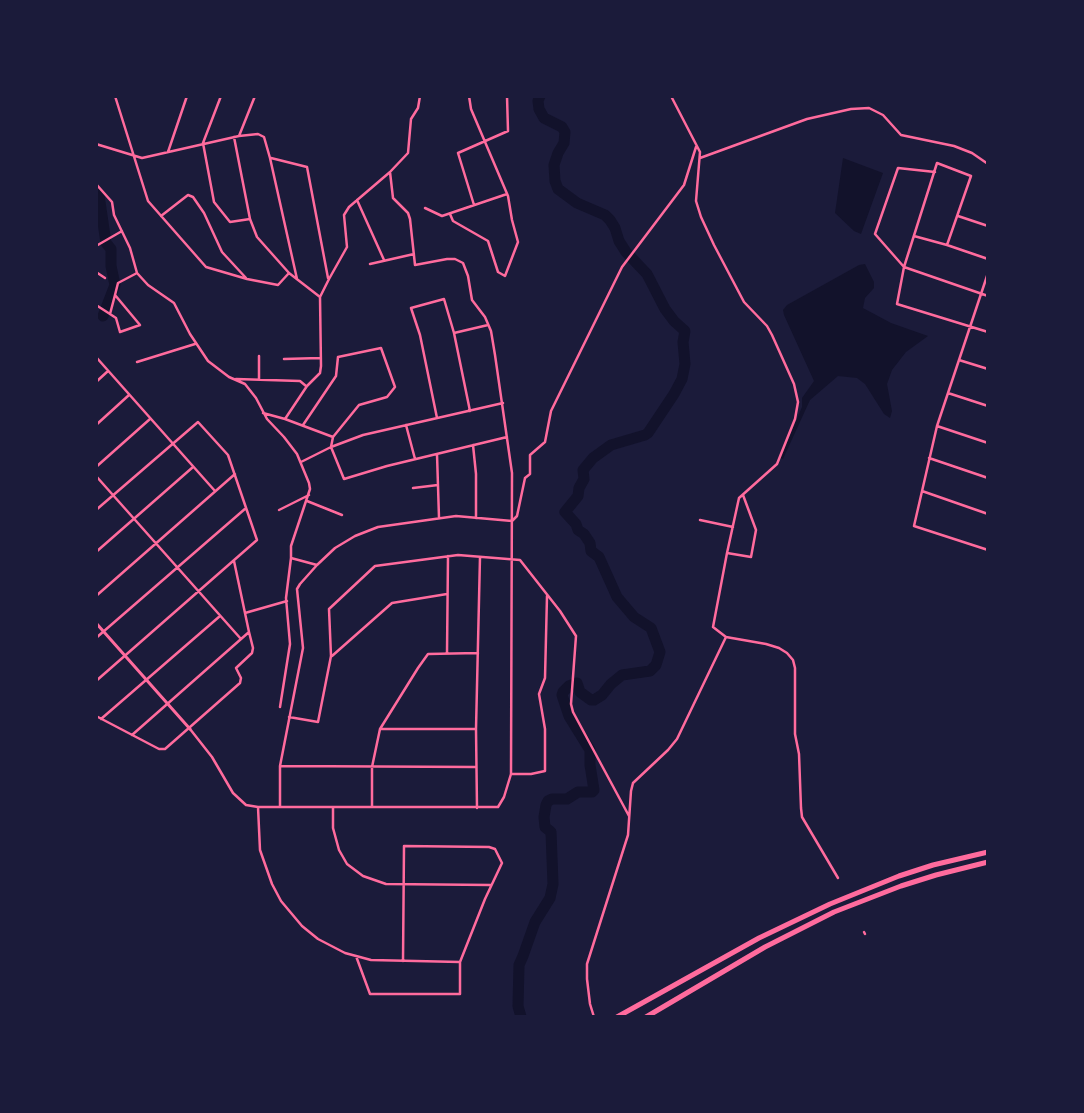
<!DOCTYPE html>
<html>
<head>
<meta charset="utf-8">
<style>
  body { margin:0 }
  #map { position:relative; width:1084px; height:1113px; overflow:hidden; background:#1b1b3a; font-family:Figtree,sans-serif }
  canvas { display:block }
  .frame { position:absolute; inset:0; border:98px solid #1b1b3a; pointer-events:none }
</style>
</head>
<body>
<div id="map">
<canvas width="1084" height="1113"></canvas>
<div class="frame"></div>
</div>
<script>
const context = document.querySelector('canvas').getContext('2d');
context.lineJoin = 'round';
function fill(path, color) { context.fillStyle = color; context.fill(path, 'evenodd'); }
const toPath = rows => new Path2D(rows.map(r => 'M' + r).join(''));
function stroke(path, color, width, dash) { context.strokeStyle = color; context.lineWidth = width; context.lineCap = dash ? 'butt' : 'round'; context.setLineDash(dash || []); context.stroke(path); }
const water = toPath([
  [843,158,883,173,861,234,854,231,835,213],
  [865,264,874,282,874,288,865,298,863,308,891,323,928,336,906,352,892,370,887,384,892,411,890,418,884,414,865,384,857,378,838,376,810,400,783,459,780,458,802,407,802,398,814,381,784,315,783,310,787,305,859,265]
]);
const river = toPath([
  [96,194,99,195,106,243,111,249,111,266,115,285,103,316],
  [521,1017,518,1006,519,965,523,956,535,922,550,898,553,884,551,832,545,827,544,817,546,805,548,801,552,799,567,799,578,792,592,792,594,790,590,765,590,750,569,716,562,695,563,692,569,686,577,683,580,692,591,700,594,700,602,695,611,684,622,675,650,671,656,665,660,652,651,628,634,617,617,597,599,557,591,551,590,543,584,534,578,530,576,524,565,512,578,496,579,488,584,479,583,470,593,458,611,445,645,435,648,433,674,394,682,379,685,364,683,342,685,331,674,321,665,309,647,274,626,252,619,241,615,228,610,220,605,215,577,203,558,189,555,181,554,165,558,153,564,143,565,132,562,127,544,118,539,109,538,101,540,96]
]);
const minor = toPath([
  [115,96,148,201,206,267,247,279,278,285,289,273],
  [221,96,203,143,214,202,230,222,250,219],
  [671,96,700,152,696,201,701,217,714,245,744,302,767,326,772,335,794,384,798,402,795,419,777,464,739,498,727,553,713,627,726,637,766,644,779,648,787,653,793,660,795,668,795,734,799,754,801,808,802,817,838,878],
  [239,136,255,96],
  [234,137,250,219,257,237,289,273,320,297],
  [96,144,142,158,239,136,258,134,264,137,270,158,297,279],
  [168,152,187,96],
  [271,158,307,167,328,278],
  [700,158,807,119,851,109,869,108,883,115,901,135,954,146,972,153,988,164],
  [935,172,898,168,875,234,904,267,988,296],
  [96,184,112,202,114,215,130,248,137,273,148,285,174,303,190,334,208,361,229,377,245,384,256,398,267,419,284,437,297,454,309,483,310,489,291,546,291,558,317,565],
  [357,200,384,260],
  [474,205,458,153,508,131,507,96],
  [425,208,442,216,507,194],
  [450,214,453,221,488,241,498,272,505,276,518,242,512,220,508,196,471,109,469,96],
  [161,216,188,195,193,197,204,213,222,252,246,278],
  [958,216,988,226],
  [914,236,947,245,988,259],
  [947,245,971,176,937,163,904,267,897,304,988,332],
  [96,246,122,231],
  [370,264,414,254],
  [96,272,105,278],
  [988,273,937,426,914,526,988,550],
  [115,295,140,325,120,332,116,318,110,314,115,295,118,283,137,273],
  [96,305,110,314],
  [454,333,488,325],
  [96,357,215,491],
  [284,359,320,358],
  [959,360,988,369],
  [137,362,195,344],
  [236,379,300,381,306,386],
  [259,379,259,356],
  [96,382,108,371],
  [948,393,988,406],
  [263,413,285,419],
  [437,418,420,335,411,308,444,299,454,333,470,411],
  [96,425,129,395],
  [303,425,336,376,338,357,381,348,395,387,387,397,359,405,333,437,331,447,344,479,387,466,507,437],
  [406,425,415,459],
  [937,426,988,443],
  [333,437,285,419,307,386,320,373,321,366,320,297,329,279,347,247,344,215,349,207,390,172,408,153,411,119,418,108,420,96],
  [473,445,476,474,476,518],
  [437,454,439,518],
  [929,458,988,478],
  [301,462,331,447,363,435,503,403],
  [96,467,150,419],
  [96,476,241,639],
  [413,488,438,485],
  [922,491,988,514],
  [307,501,342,515],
  [96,510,198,422,228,455,257,540,96,681],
  [279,510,309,495],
  [700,520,733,527],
  [512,521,517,516,525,478,530,474,530,455,545,442,551,411,622,267,684,185,696,147],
  [96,552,193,467],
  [727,553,751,557,756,530,743,495],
  [96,596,235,474],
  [245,613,287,601],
  [96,638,246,508],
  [447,653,448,556],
  [332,656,392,603,447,594],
  [280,707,290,644,286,598,291,558],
  [96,716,159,749,165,749,240,683,241,678,236,668,252,653,253,648,249,632],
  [289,717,318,722,331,656,329,609,375,566,458,555,520,560,560,611,576,636,571,704,573,712,629,816],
  [101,719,220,616],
  [190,729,212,757,233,793,246,805,258,807,498,807,504,797,511,774,512,473,495,355,491,331,485,317,472,300,468,276,463,263,455,259,447,259,415,265,410,219,408,213,393,198,390,172],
  [380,729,476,729],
  [132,735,249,632,234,561],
  [280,766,476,767],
  [511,774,531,774,545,771,545,729,539,694,545,678,547,596],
  [280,806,280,766,303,648,297,589,300,584,317,565,335,548,355,536,378,527,456,516,512,521],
  [258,807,260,850,272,884,281,901,302,926,318,939,345,953,371,960,460,962],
  [333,807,333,828,339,850,347,864,363,876,386,884,491,885],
  [372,807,372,767,380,729,418,668,428,654,478,653],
  [477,808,476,729,480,557],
  [864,932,865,934],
  [356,956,370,994,460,994,460,962,485,899,502,863,495,849,489,847,404,846,403,961],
  [594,1017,590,1004,587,979,587,964,628,835,631,791,633,783,668,750,677,739,726,637]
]);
const tertiary = toPath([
  [96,623,190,729]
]);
const motorway = toPath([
  [617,1017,759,938,830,904,899,876,933,865,988,852],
  [646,1017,765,947,834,912,901,886,936,875,988,862]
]);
fill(water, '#12122b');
stroke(river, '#12122b', 11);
stroke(minor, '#ff6b9d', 2.5);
stroke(tertiary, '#ff6b9d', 3);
stroke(motorway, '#ff6b9d', 5);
</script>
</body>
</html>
